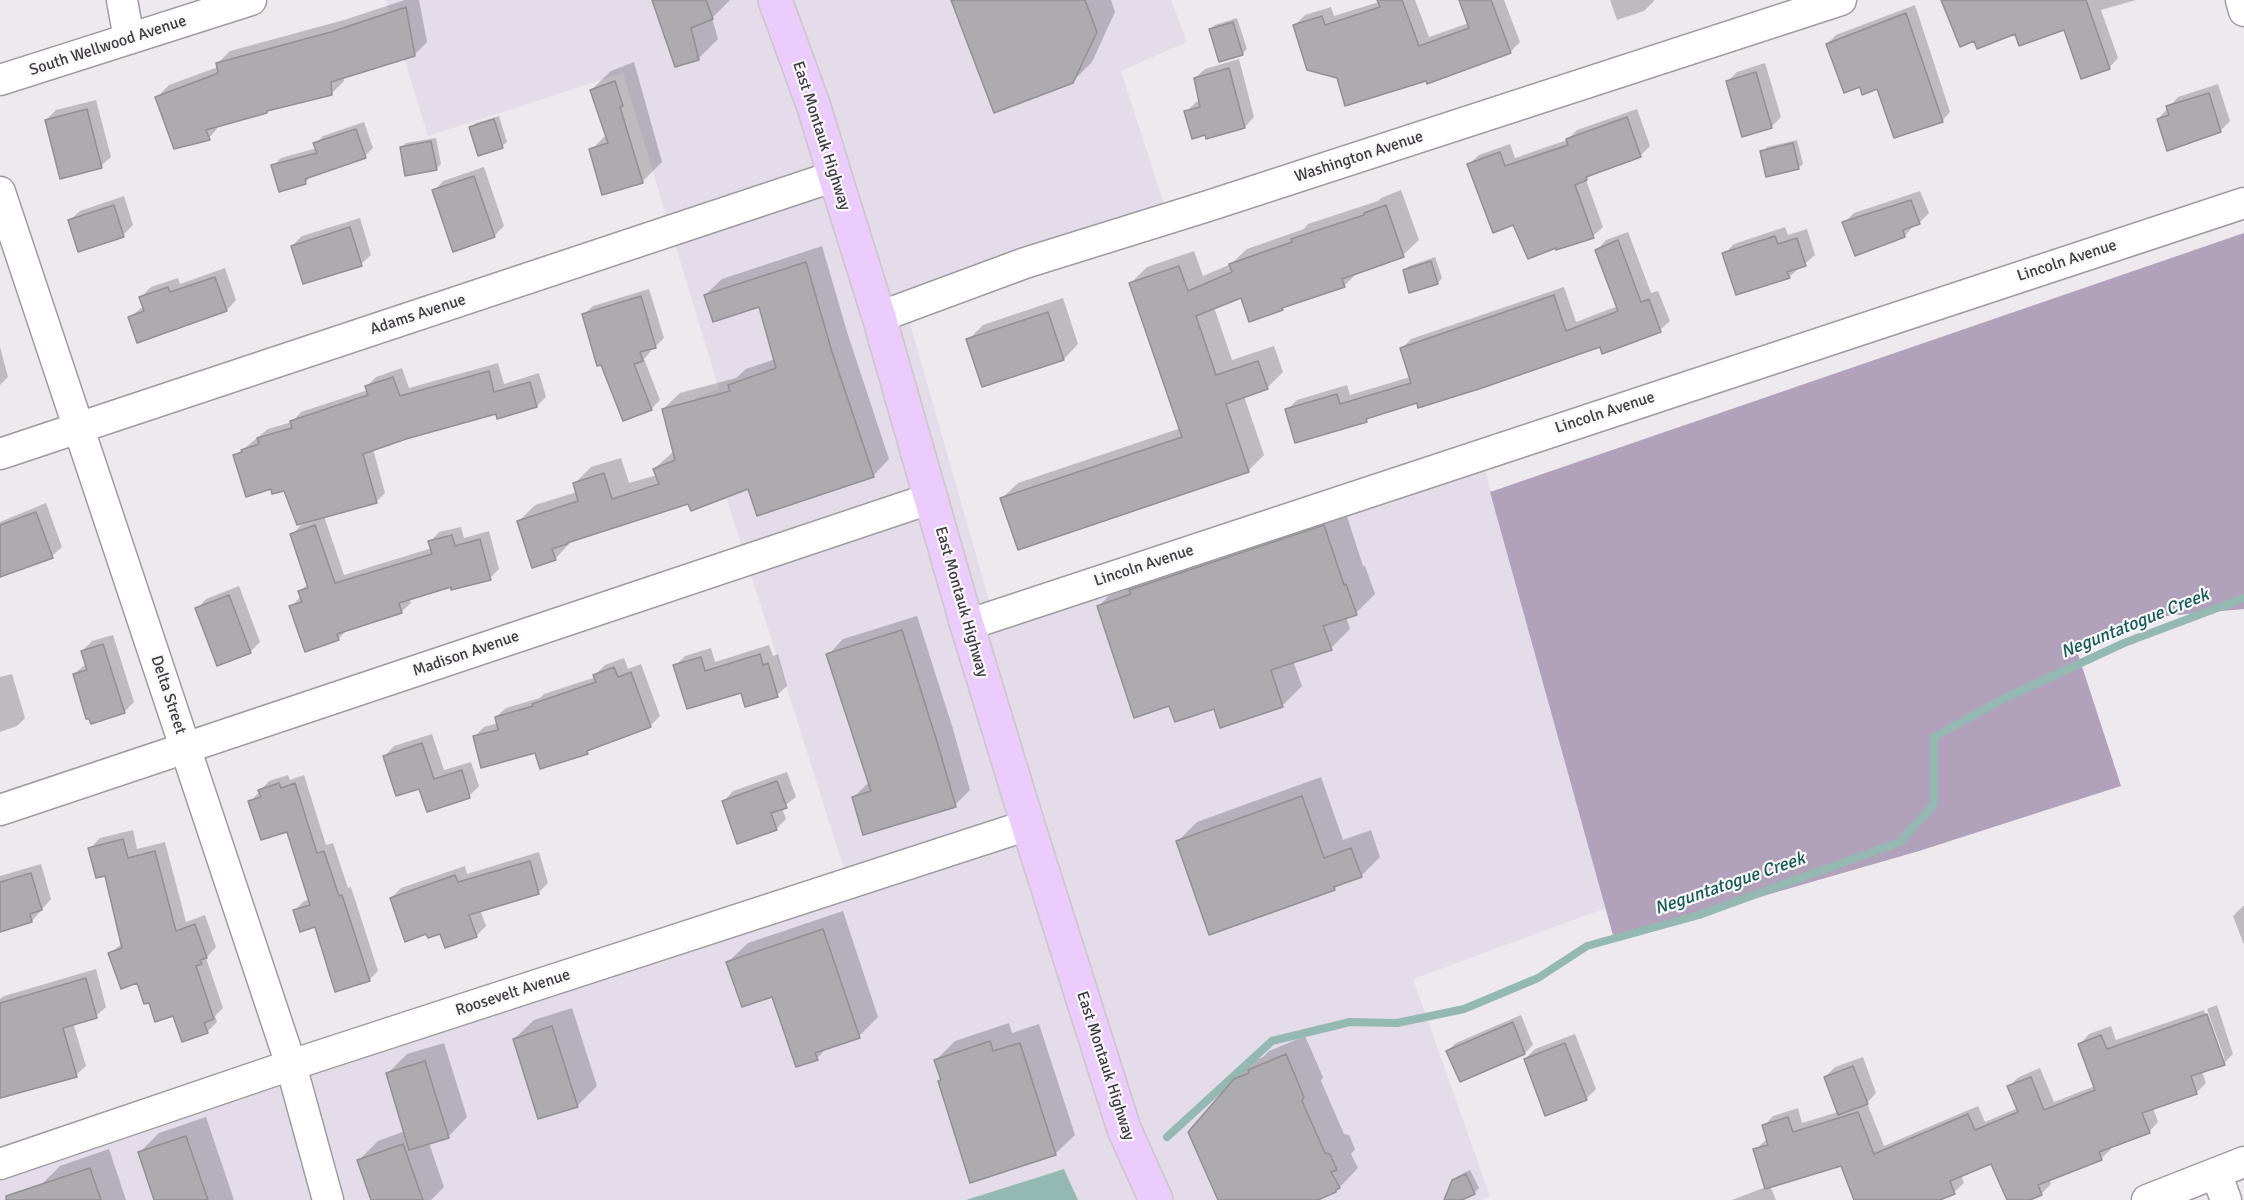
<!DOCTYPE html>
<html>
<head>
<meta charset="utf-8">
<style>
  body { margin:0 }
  canvas { display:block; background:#ede9ef }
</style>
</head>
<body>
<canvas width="2244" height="1200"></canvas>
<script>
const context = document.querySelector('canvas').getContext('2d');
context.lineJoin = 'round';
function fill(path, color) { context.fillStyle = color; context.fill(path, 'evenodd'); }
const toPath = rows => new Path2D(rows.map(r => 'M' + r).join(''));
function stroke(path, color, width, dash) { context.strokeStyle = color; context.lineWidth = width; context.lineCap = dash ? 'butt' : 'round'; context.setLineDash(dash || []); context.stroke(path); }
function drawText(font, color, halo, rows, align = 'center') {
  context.font = font + ' Signika,sans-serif'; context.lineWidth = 4.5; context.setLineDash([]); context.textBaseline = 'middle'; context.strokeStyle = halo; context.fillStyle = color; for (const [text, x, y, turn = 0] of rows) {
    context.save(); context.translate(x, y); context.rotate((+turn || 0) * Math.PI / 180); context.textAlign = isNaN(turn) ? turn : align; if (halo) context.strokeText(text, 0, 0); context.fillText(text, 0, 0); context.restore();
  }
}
const built = toPath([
  [386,0,1171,0,1187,42,1121,71,1166,210,903,299,996,625,1484,466,1606,908,1413,979,1490,1196,1481,1200,1078,1200,1064,1169,966,1200,0,1200,0,1175,851,891,695,398,719,389,623,73,428,136]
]);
const forest = toPath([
  [2244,233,2244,609,2144,618,2077,651,2121,786,1919,851,1614,939,1490,492]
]);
const water = toPath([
  [1064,1169,1078,1200,966,1200]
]);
const shadow = toPath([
  [405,0,419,0,427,42,414,55,343,77,344,81,331,94,269,109,221,124,209,138,157,97,169,85,218,67,217,64,230,51,344,20],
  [653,0,730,0,712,18,718,39,698,59],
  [953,0,1111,0,1115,12,1092,62,1072,82],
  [1378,0,1415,0,1429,37,1469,23,1471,0,1504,0,1520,42,1510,52,1427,80,1338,77,1295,25,1305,15,1331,7,1334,16,1379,2],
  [1610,0,1654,0,1654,1,1644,11,1617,20],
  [1943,0,2136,0,2101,10,2118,58,2109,68,2065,28,2016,32,1974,39],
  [1915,5,1950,112,1942,121,1878,87,1861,85,1827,44,1836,35],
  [1237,18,1247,49,1242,54,1211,29,1215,25],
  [1239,59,1254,117,1245,127,1207,137,1186,112,1196,102,1200,101,1195,78,1205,69],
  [634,62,662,162,642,182,591,150,607,134,591,90,611,71],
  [1765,63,1781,117,1772,126,1727,82,1737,72],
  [2218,84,2230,121,2220,131,2158,119,2178,97],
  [96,100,111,157,101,166,46,120,56,110],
  [1637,109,1650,146,1640,156,1593,172,1586,180,1603,227,1593,236,1514,223,1469,164,1479,155,1510,144,1515,158,1567,140,1577,130],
  [499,116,507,142,502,146,479,154,471,128,476,123],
  [364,122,373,148,365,156,313,174,305,183,273,166,281,158,317,148,315,144,323,136],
  [436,138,441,164,436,169,401,148,406,143],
  [1797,140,1803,164,1798,168,1762,152,1767,147],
  [484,167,504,226,494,236,434,191,443,181],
  [1401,190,1419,240,1403,255,1359,271,1344,286,1285,306,1282,309,1242,296,1214,307,1232,360,1274,346,1283,372,1267,388,1244,396,1264,455,1248,471,1002,498,1018,483,1181,428,1131,283,1147,267,1194,251,1203,276,1231,264,1247,249,1304,229,1308,224,1378,201,1381,198],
  [1920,191,1929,213,1919,223,1914,225,1905,236,1844,223,1854,213],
  [124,196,133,225,123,235,70,220,80,211],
  [360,218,371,255,361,264,292,246,302,236],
  [1785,227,1788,235,1807,229,1815,255,1789,277,1724,254,1734,244],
  [1628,232,1651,293,1658,291,1670,321,1660,330,1601,346,1418,401,1370,416,1366,421,1287,410,1297,400,1347,385,1350,395,1410,377,1401,349,1411,339,1564,287,1576,322,1618,306,1597,250,1606,240],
  [822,246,848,335,889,459,873,476,749,487,689,502,571,540,571,542,555,559,519,521,535,505,577,492,574,484,591,467,621,458,629,483,657,475,654,469,674,451,663,409,680,393,736,378,746,369,775,359,760,305,705,295,722,279],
  [1435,257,1442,278,1438,283,1410,291,1404,270,1409,266],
  [225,268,236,300,227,310,130,317,144,306,141,297,151,287,178,278,180,284],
  [649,289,664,338,655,347,650,348,651,351,644,359,660,400,651,409,584,314,593,306],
  [1063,298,1078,344,1064,359,983,385,968,340,983,325],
  [0,347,8,377,0,385],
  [498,363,504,384,539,373,546,397,537,406,497,412,373,449,385,493,376,502,324,516,344,575,432,548,430,542,439,532,461,527,464,538,489,531,499,569,490,578,452,586,409,599,411,603,401,612,347,630,338,639,291,607,300,597,300,591,309,583,292,535,301,525,311,522,310,520,285,489,272,487,235,456,268,429,292,422,301,412,368,390,367,386,376,377,402,368,409,388],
  [46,503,62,547,52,556,0,575,0,522],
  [1344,507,1363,566,1365,566,1375,594,1356,613,1346,617,1350,629,1331,648,1293,661,1302,686,1282,706,1215,707,1170,704,1099,606,1118,586],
  [239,586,260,642,250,652,197,609,206,599],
  [917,616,953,729,970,790,955,805,854,797,869,782,828,655,843,639],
  [113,635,134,702,124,712,74,674,86,664,82,651,92,641],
  [769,645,773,656,778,654,787,686,777,695,742,691,675,666,685,656,711,648,715,662],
  [624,658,628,669,641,664,660,716,650,726,592,747,587,752,536,752,474,737,484,727,498,723,496,717,506,708,540,698,544,694,596,677,595,675,605,665],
  [12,674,25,718,17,726,0,732,0,677],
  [432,734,444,770,471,762,479,786,469,796,420,787,385,756,394,746],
  [787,772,796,797,782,808,786,819,776,829,724,801,733,791],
  [288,775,290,780,304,775,326,845,333,843,348,888,351,887,378,971,369,980,316,925,295,910,304,901,310,899,288,830,250,802,269,781],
  [1321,777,1343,840,1371,830,1380,857,1361,876,1339,884,1334,889,1178,841,1197,822],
  [133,830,137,849,165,842,186,922,205,915,216,947,206,958,223,1008,215,1016,217,1022,207,1032,150,1001,138,981,110,953,123,943,106,874,90,848,100,838],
  [539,852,548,883,538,893,480,910,486,926,476,936,427,932,391,898,401,888,465,866,467,874],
  [41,864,51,899,32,921,3,929,0,919,0,876],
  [2243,906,2244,906,2244,945,2233,916],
  [843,911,878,1017,859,1036,829,1046,817,1058,773,995,728,962,748,943],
  [96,969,106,1007,96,1016,73,1023,86,1066,76,1075,0,1099,0,999,4,996],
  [2217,1005,2233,1054,2224,1063,2202,1071,2206,1083,2196,1093,2153,1108,2158,1122,2149,1132,2110,1146,2111,1149,2102,1158,2049,1179,2051,1184,2042,1193,2026,1200,2008,1200,1992,1162,1961,1175,1964,1183,1954,1192,1936,1200,1856,1200,1842,1164,1770,1186,1776,1200,1732,1200,1766,1187,1755,1150,1767,1139,1764,1126,1773,1116,1798,1108,1802,1123,1838,1112,1825,1077,1835,1067,1863,1057,1876,1093,1867,1103,1884,1146,1978,1106,1985,1122,2018,1108,2009,1086,2019,1077,2040,1068,2054,1102,2095,1086,2080,1044,2089,1034,2111,1026,2116,1040,2204,1010,2221,1060,2225,1060,2207,1009],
  [572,1008,597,1086,577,1106,514,1039,534,1020],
  [1521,1015,1533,1045,1525,1053,1447,1051,1456,1043],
  [1009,1023,1012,1033,1039,1024,1075,1135,1055,1154,942,1079,936,1060,955,1041],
  [1575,1034,1596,1089,1586,1099,1525,1059,1535,1049],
  [1305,1036,1323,1077,1321,1081,1344,1134,1349,1135,1355,1149,1351,1154,1358,1168,1336,1191,1314,1200,1218,1200,1235,1080,1255,1060,1263,1057,1269,1051],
  [444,1043,467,1117,448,1137,429,1143,444,1187,431,1200,373,1200,359,1160,378,1141,405,1131,387,1074,407,1054],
  [206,1117,234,1200,156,1200,139,1153,159,1133],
  [109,1149,126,1200,46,1200,41,1185,60,1166],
  [1470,1170,1479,1188,1474,1193,1458,1200,1445,1200,1453,1181,1458,1176]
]);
const stream = toPath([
  [1167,1137,1272,1041,1350,1022,1397,1023,1464,1009,1538,978,1587,946,1699,915,1900,842,1934,804,1934,737,2003,699,2124,643,2244,598]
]);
const building = toPath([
  [652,0,706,0,713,19,691,28,699,60,675,67,652,0],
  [951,0,1085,0,1097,32,1073,83,994,113,951,0],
  [1377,0,1402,0,1419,46,1469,28,1459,0,1491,0,1511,53,1427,84,1426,81,1345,106,1337,78,1307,70,1293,25,1322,16,1325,25,1380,7,1377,0],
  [1941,0,2086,0,2110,69,2081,79,2064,30,2019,46,2015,34,1977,49,1974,41,1960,47,1941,0],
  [406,7,415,56,331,82,332,95,267,111,267,113,206,130,210,140,174,149,155,97,216,74,218,72,216,63,331,32,406,7],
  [1906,13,1943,122,1894,138,1877,89,1862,95,1860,87,1844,93,1826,44,1906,13],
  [1233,22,1243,55,1219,62,1209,29,1233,22],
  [1229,68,1245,128,1206,139,1205,135,1192,139,1184,111,1200,107,1194,78,1229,68],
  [1756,72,1772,128,1742,137,1726,81,1756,72],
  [615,81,623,106,620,107,643,183,602,195,589,149,608,143,590,90,615,81],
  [2209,93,2221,132,2167,151,2157,119,2169,115,2166,106,2209,93],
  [87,109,102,168,60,179,45,120,87,109],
  [1627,117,1641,157,1586,177,1587,180,1575,185,1594,238,1556,250,1556,248,1528,259,1513,225,1493,233,1467,164,1500,152,1505,166,1568,145,1566,139,1627,117],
  [494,119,503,148,478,156,469,127,494,119],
  [356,129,366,158,305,179,306,184,279,192,271,165,317,153,313,143,356,129],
  [431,141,437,170,405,176,400,147,431,141],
  [1793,143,1799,169,1766,177,1760,151,1793,143],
  [474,176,495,237,453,252,432,190,474,176],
  [1911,200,1920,224,1903,230,1905,237,1855,256,1842,222,1911,200],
  [114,205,124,237,78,252,68,220,114,205],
  [1386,205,1404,257,1342,279,1345,287,1282,308,1283,310,1249,322,1241,298,1196,316,1216,375,1258,361,1268,389,1226,404,1249,472,1018,550,1000,498,1182,437,1129,283,1179,266,1188,291,1232,272,1229,264,1292,242,1291,239,1364,215,1364,213,1386,205],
  [350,227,362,266,303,284,291,246,350,227],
  [1775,236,1778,244,1797,238,1806,266,1787,272,1790,278,1736,295,1722,253,1775,236],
  [1618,240,1641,302,1649,299,1661,332,1602,354,1600,347,1482,388,1418,408,1417,403,1366,419,1367,422,1295,443,1285,409,1337,394,1340,404,1411,383,1400,348,1554,295,1566,331,1618,311,1595,250,1618,240],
  [1431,261,1438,284,1409,293,1403,270,1431,261],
  [806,262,832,352,874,477,757,516,748,489,691,511,688,504,567,543,567,544,552,549,556,560,532,568,517,521,578,501,573,483,604,473,612,499,659,484,653,469,675,460,662,409,730,391,728,385,776,368,759,307,713,322,704,295,806,262],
  [215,277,227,311,137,343,128,317,144,311,139,297,168,287,170,292,215,277],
  [641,296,656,348,640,352,643,361,634,364,652,410,623,421,601,365,597,366,582,314,641,296],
  [1048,312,1064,360,982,387,966,339,1048,312],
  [489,371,494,392,530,382,537,407,497,419,496,414,406,439,363,454,377,503,297,525,284,491,272,494,271,489,246,497,233,455,242,452,241,450,259,444,257,438,292,428,290,421,368,395,365,386,393,377,400,396,489,371],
  [36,512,53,558,0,577,0,525,36,512],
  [315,525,335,583,432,554,428,541,452,535,455,546,480,539,491,580,451,590,451,587,399,603,402,613,337,634,339,640,305,652,289,606,302,602,298,591,308,588,290,534,315,525],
  [1324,525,1344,585,1346,584,1357,615,1323,626,1332,650,1271,670,1283,707,1220,728,1214,709,1175,722,1169,706,1134,718,1097,606,1131,594,1129,590,1324,525],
  [229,595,251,653,217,666,195,608,229,595],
  [902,630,938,745,956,807,863,835,852,797,871,791,826,654,902,630],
  [103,644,125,713,91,724,89,719,86,719,73,674,87,670,81,651,103,644],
  [760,654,763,665,768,663,778,697,745,707,741,693,687,709,673,665,701,657,705,671,760,654],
  [614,667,618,677,631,672,651,727,587,751,588,754,540,769,535,753,481,768,473,736,498,730,495,717,533,706,532,704,596,682,593,675,614,667],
  [422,743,434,779,462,770,470,798,427,812,419,789,396,796,383,756,422,743],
  [777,781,787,808,771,813,777,830,737,844,722,801,777,781],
  [279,783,281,788,295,783,317,853,324,851,339,896,342,895,370,981,335,992,315,927,300,932,293,910,310,905,287,832,261,840,248,801,261,797,258,790,279,783],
  [1302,796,1324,858,1351,848,1362,877,1334,887,1335,890,1209,935,1176,841,1302,796],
  [123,839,128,858,155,851,176,931,195,924,207,958,200,960,202,964,196,966,214,1019,204,1023,208,1033,182,1042,173,1016,155,1022,149,1003,144,1004,137,983,121,989,108,953,122,948,105,876,96,878,88,848,123,839],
  [530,861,539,894,469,915,477,937,445,948,440,934,428,938,426,934,405,942,390,898,455,875,458,882,530,861],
  [31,873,42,910,30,914,32,922,0,932,0,882,31,873],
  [823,929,860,1038,815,1053,818,1060,796,1067,772,997,742,1007,726,962,823,929],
  [86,978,97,1018,63,1028,77,1077,0,1098,0,1003,86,978],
  [2207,1014,2225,1065,2191,1076,2197,1094,2142,1113,2150,1133,2099,1152,2102,1160,2038,1185,2042,1195,2030,1200,2007,1200,1991,1164,1950,1181,1955,1194,1940,1200,1854,1200,1841,1166,1765,1189,1753,1149,1768,1145,1762,1125,1788,1117,1793,1132,1858,1112,1874,1154,1968,1114,1975,1130,2018,1112,2007,1086,2031,1077,2044,1110,2095,1090,2078,1044,2101,1035,2107,1049,2207,1014],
  [1513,1022,1525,1054,1460,1082,1446,1051,1513,1022],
  [552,1026,578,1107,538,1119,513,1039,552,1026],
  [990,1041,993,1051,1020,1043,1056,1155,970,1183,938,1081,941,1080,934,1060,990,1041],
  [1565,1043,1587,1100,1545,1116,1524,1059,1565,1043],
  [1286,1054,1304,1097,1302,1101,1325,1153,1330,1154,1337,1170,1331,1172,1340,1188,1336,1190,1336,1192,1318,1200,1218,1200,1188,1132,1234,1079,1249,1073,1248,1070,1286,1054],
  [425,1061,449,1138,409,1150,386,1073,425,1061],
  [1853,1066,1868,1104,1838,1115,1824,1077,1853,1066],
  [186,1136,208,1200,154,1200,138,1152,186,1136],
  [403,1144,423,1200,371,1200,357,1160,403,1144],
  [90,1168,101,1200,6,1200,6,1196,90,1168],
  [1466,1174,1475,1194,1462,1200,1444,1200,1452,1180,1466,1174]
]);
const minor = toPath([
  [122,0,129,39],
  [2241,0,2244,11],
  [0,80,251,0],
  [0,192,291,1065,328,1200],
  [879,317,1025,263,1208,206,1841,0],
  [0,454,835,176],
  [967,625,2244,203],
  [0,810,932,498],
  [0,1164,291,1065,1028,825],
  [2216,1173,2226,1200],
  [2147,1200,2244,1162]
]);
const major = toPath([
  [775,0,814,107,835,176,879,317,967,625,1028,825,1124,1129,1156,1200]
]);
const streetNames = [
  ["South Wellwood Avenue",108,46,-18],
  ["East Montauk Highway",821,136,72],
  ["Washington Avenue",1359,157,-18],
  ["Lincoln Avenue",2067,261,-18],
  ["Adams Avenue",418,315,-18],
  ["Lincoln Avenue",1605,413,-18],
  ["Lincoln Avenue",1144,566,-18],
  ["East Montauk Highway",961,602,74],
  ["Madison Avenue",466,654,-19],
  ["Delta Street",168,695,72],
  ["Roosevelt Avenue",513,993,-18],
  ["East Montauk Highway",1105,1066,72]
];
const waterNames = [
  ["Neguntatogue Creek",2135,624,-22],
  ["Neguntatogue Creek",1730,884,-19]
];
fill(built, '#e4dce9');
fill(forest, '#b1a1bb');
fill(water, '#94b9b2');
fill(shadow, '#0003');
stroke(stream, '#94b9b2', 8);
fill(building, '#adaab0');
stroke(building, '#938f95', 1.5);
stroke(minor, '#9f9ca1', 33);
stroke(major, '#c9c8c9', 36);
stroke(minor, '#fff', 30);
stroke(major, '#ebccfd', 33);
drawText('16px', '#3d3c3e', '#faf7fd', streetNames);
drawText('italic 18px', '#125d53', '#faf7fd', waterNames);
</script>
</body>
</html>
